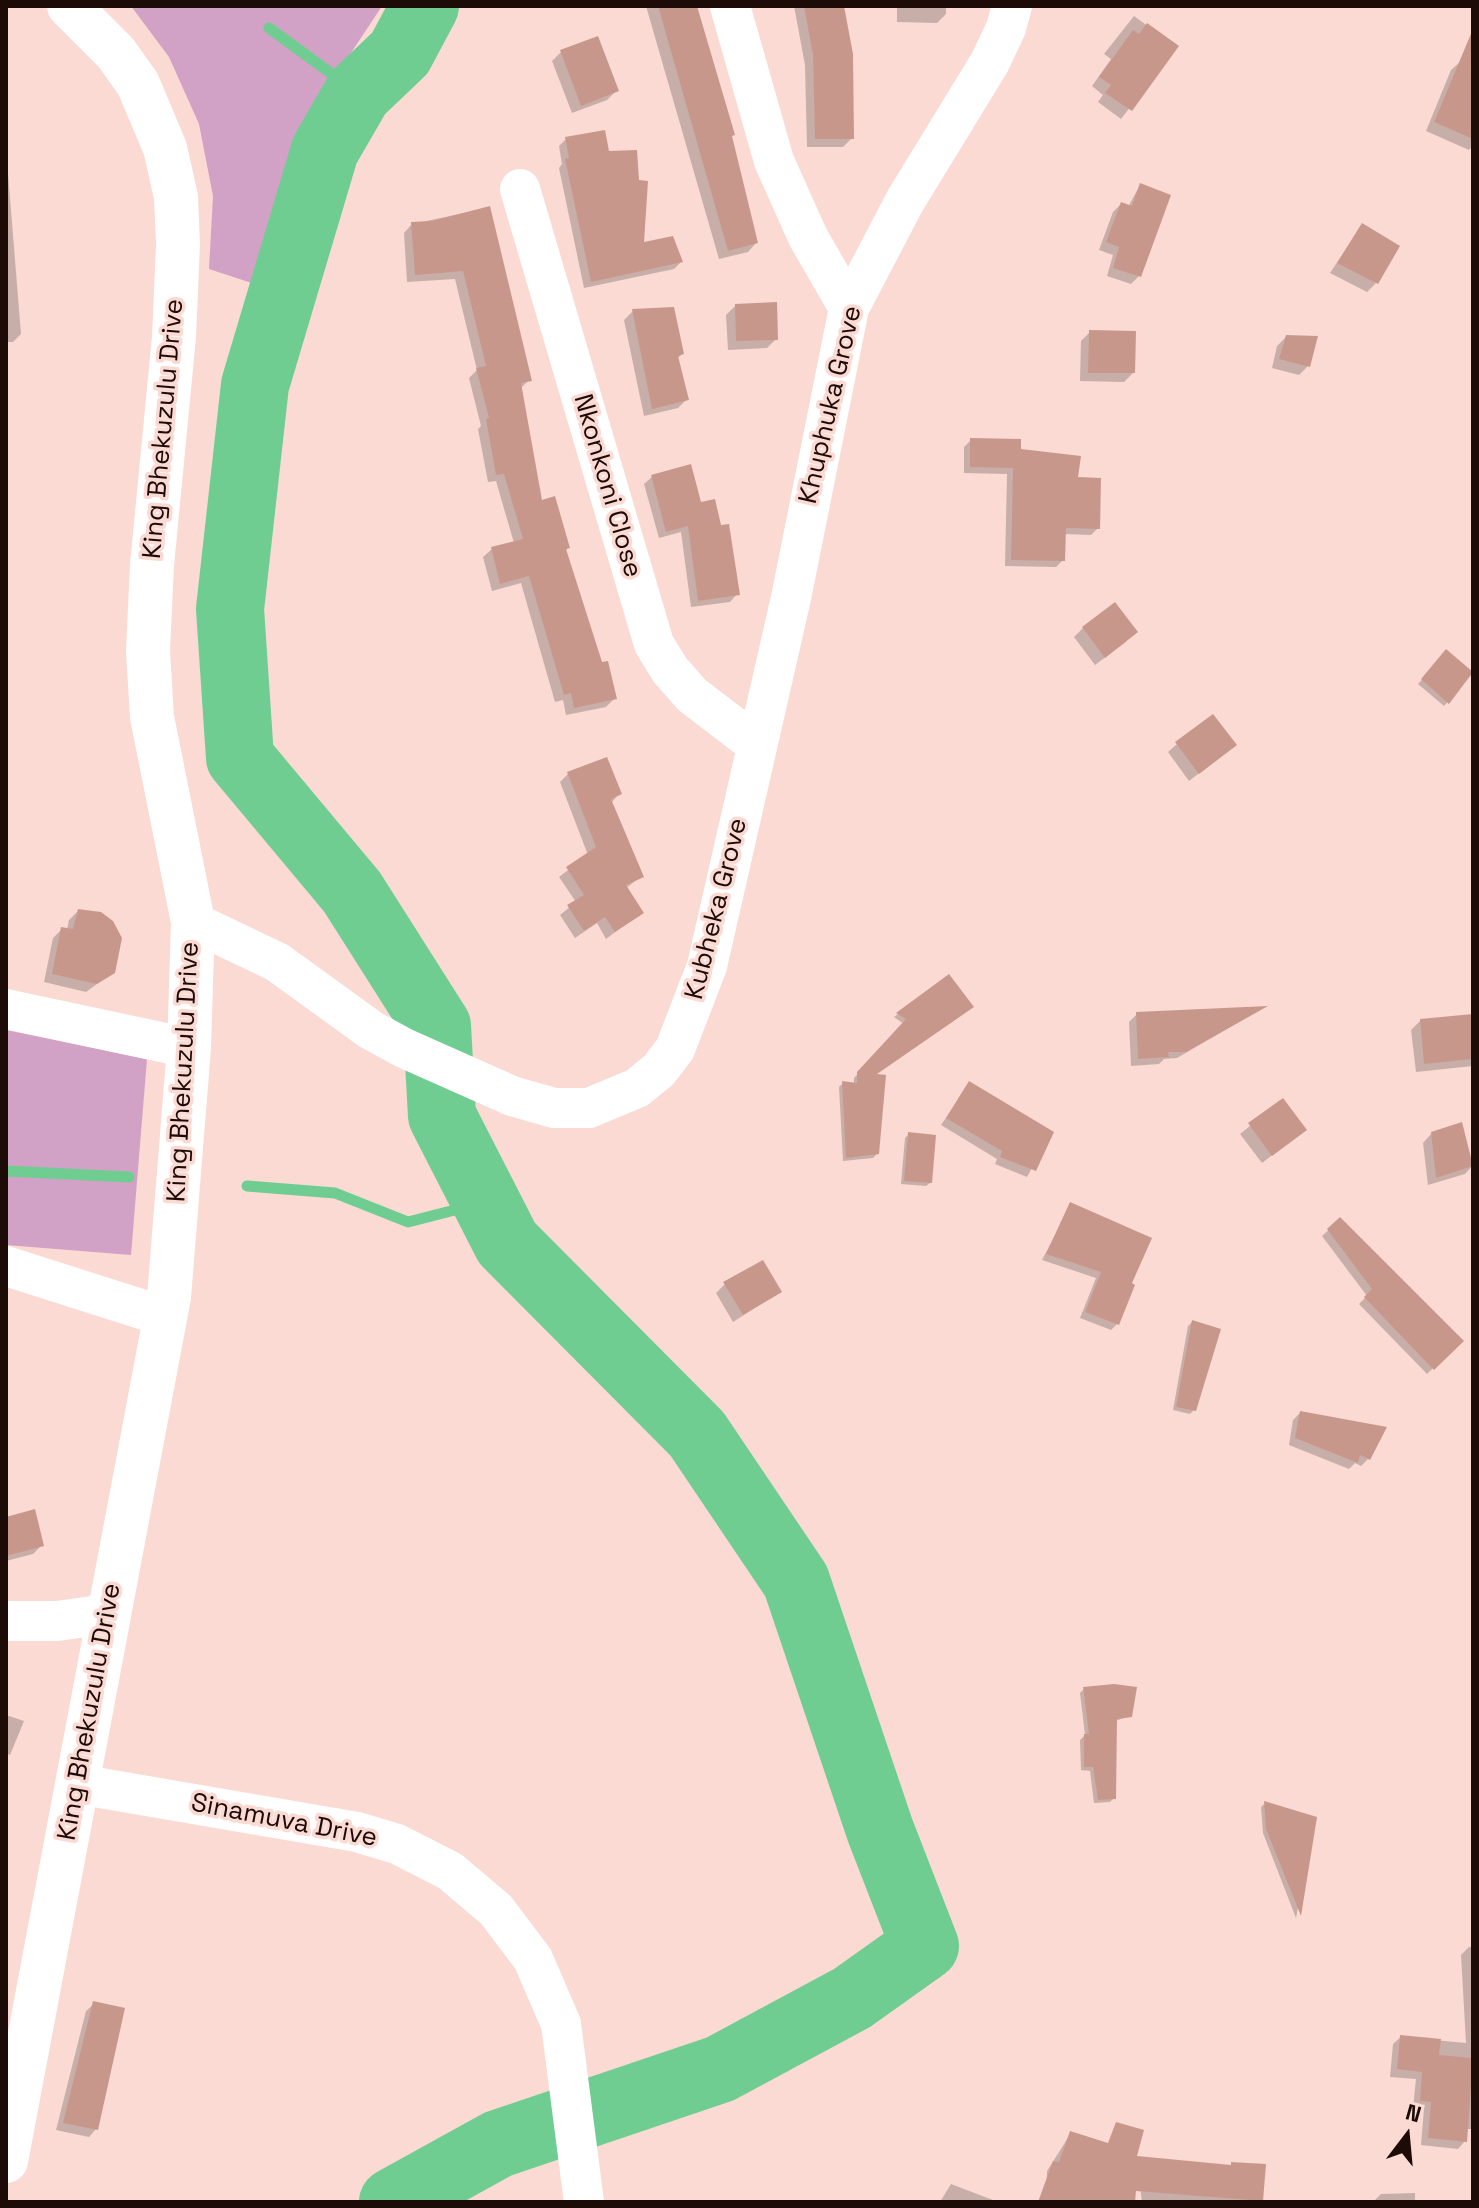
<!DOCTYPE html>
<html>
<head>
<meta charset="utf-8">
<style>
  body { margin:0 }
  #map { position:relative; width:1479px; height:2208px; overflow:hidden; background:#fadad2; font-family:"Space Grotesk",sans-serif }
  canvas { display:block }
  .frame { position:absolute; inset:0; border:8px solid #1c0b07; pointer-events:none }
  .north { position:absolute; left:1367px; top:2096px; width:80px; height:80px; -webkit-text-stroke:6px #fadad2; paint-order:stroke; rotate:16deg; font-size:22px; font-weight:700; line-height:32px; text-align:center; color:#1c0b07 }
  .north::after { content:''; display:block; margin:auto; width:28px; height:36px; background:#1c0b07; clip-path:polygon(50% 0,100% 100%,50% 72%,0 100%) }
</style>
</head>
<body>
<div id="map">
<canvas width="1479" height="2208"></canvas>
<div class="frame"></div>
<div class="north">N</div>
</div>
<script>
const context = document.querySelector('canvas').getContext('2d');
context.lineJoin = 'round';
function fill(path, color) { context.fillStyle = color; context.fill(path, 'evenodd'); }
const toPath = rows => new Path2D(rows.map(r => 'M' + r).join(''));
function stroke(path, color, width, dash) { context.strokeStyle = color; context.lineWidth = width; context.lineCap = dash ? 'butt' : 'round'; context.setLineDash(dash || []); context.stroke(path); }
function drawText(font, color, halo, rows, align = 'center') {
  context.font = font + ' "Space Grotesk",sans-serif'; context.lineWidth = 7; context.setLineDash([]); context.textBaseline = 'middle'; context.strokeStyle = halo; context.fillStyle = color; for (const [text, x, y, turn = 0] of rows) {
    context.save(); context.translate(x, y); context.rotate((+turn || 0) * Math.PI / 180); context.textAlign = isNaN(turn) ? turn : align; if (halo) context.strokeText(text, 0, 0); context.fillText(text, 0, 0); context.restore();
  }
}
const green = toPath([
  [131,6,382,6,314,109,267,288,209,269,213,196,199,124,169,57],
  [6,1030,147,1059,131,1255,6,1245]
]);
const shadow = toPath([
  [646,6,694,6,756,243,748,252,719,259],
  [794,6,842,6,852,138,843,147,807,147,805,65],
  [897,6,946,6,946,14,937,23,897,22],
  [1134,16,1176,47,1121,119,1098,102,1103,95,1092,86,1111,59,1104,54],
  [561,52,616,91,607,100,572,113,552,61],
  [1460,62,1473,67,1473,146,1469,150,1426,131,1451,70],
  [566,139,607,153,641,245,681,262,674,269,584,288,559,168,562,164,559,146],
  [7,161,21,334,13,342,6,342],
  [1140,185,1139,276,1131,284,1107,276,1113,255,1099,250,1113,212,1121,204,1128,207],
  [488,208,529,380,520,389,540,502,568,548,565,551,614,699,606,707,566,715,563,700,555,702,521,583,492,591,483,557,492,549,514,543,496,481,488,482,478,429,481,426,469,378,477,370,455,279,407,282,404,233,412,224],
  [1362,225,1376,283,1367,292,1330,273],
  [735,306,776,339,767,348,728,350,726,315],
  [633,311,682,354,677,359,687,399,678,408,644,416,624,320],
  [1090,332,1133,373,1124,382,1080,381,1081,341],
  [1286,337,1308,366,1299,375,1272,368,1277,346],
  [971,440,1019,451,1076,479,1098,528,1091,535,1064,534,1063,560,1056,567,1005,566,1007,474,964,473,964,447],
  [652,477,700,504,737,594,730,602,691,607,681,532,659,538,644,484],
  [1083,628,1127,641,1095,665,1074,637],
  [1446,652,1472,674,1444,706,1418,684],
  [1177,744,1225,753,1189,781,1168,752],
  [568,774,619,794,611,803,642,876,626,888,642,912,606,939,597,923,575,938,560,915,576,902,559,877,588,855,560,782],
  [78,911,113,972,86,992,44,982,53,938,62,929,67,930,69,920],
  [949,977,873,1076,877,1154,873,1158,843,1161,839,1087,843,1083,854,1084,854,1078,904,1024,894,1017],
  [1263,1008,1177,1058,1164,1059,1159,1064,1131,1066,1129,1022,1137,1014],
  [1473,1016,1473,1066,1416,1072,1411,1030,1420,1021],
  [969,1084,1051,1133,1027,1177,995,1164,997,1159,941,1125],
  [1282,1100,1305,1130,1262,1163,1240,1134],
  [1461,1125,1473,1165,1465,1174,1428,1185,1423,1143,1432,1133],
  [909,1134,930,1183,926,1186,901,1184,905,1138],
  [1071,1205,1129,1284,1117,1324,1111,1330,1080,1318,1096,1278,1042,1260],
  [1340,1220,1461,1341,1427,1374,1359,1304,1367,1296,1322,1236],
  [725,1284,780,1292,733,1322,716,1293],
  [1192,1322,1194,1410,1190,1414,1173,1410,1188,1326],
  [1300,1413,1368,1459,1361,1466,1355,1463,1349,1469,1289,1445,1293,1420],
  [6,1519,42,1545,33,1554,6,1561],
  [1084,1689,1130,1716,1115,1721,1114,1798,1110,1802,1094,1803,1090,1771,1081,1770,1080,1740,1085,1735,1080,1693],
  [6,1715,24,1721,10,1755,6,1753],
  [1264,1804,1315,1818,1296,1918,1263,1833,1261,1807],
  [1469,1947,1473,1947,1473,2129,1466,2129,1465,2141,1458,2149,1421,2145,1424,2109,1413,2108,1416,2079,1390,2077,1393,2044,1401,2037,1466,2043,1461,1955],
  [94,2004,96,2129,89,2137,56,2130,86,2011],
  [1071,2133,1108,2202,1046,2202,1047,2171],
  [1137,2163,1264,2166,1261,2202,1142,2202],
  [951,2184,998,2202,940,2202],
  [1415,2193,1415,2202,1373,2202,1381,2194]
]);
const stream = toPath([
  [269,28,358,93],
  [6,1171,129,1177],
  [247,1186,335,1193,408,1222,486,1202]
]);
const river = toPath([
  [393,2202,498,2144,720,2069,852,1998,925,1946,880,1830,796,1581,697,1434,507,1243,442,1116,437,1026,352,892,240,758,230,609,255,385,325,150,358,93,400,53,425,6]
]);
const building = toPath([
  [658,6,697,6,735,135,732,136,758,243,728,251],
  [804,6,844,6,853,54,854,139,815,139,813,55],
  [1147,23,1179,46,1132,111,1105,93,1111,85,1099,77,1133,30,1139,34],
  [1473,29,1473,139,1434,122],
  [598,36,619,91,581,106,560,50],
  [605,130,609,151,637,150,639,180,648,181,644,242,673,236,683,262,591,282,565,159,569,158,565,137],
  [1140,183,1171,195,1141,277,1113,268,1119,247,1106,242,1121,202,1132,206],
  [490,206,532,381,521,383,542,500,555,496,570,548,566,549,602,662,608,661,617,699,574,708,571,693,564,695,529,576,500,584,491,547,523,539,504,474,496,475,486,419,489,418,476,368,486,366,463,271,415,275,411,222,432,221],
  [1362,223,1400,246,1378,284,1337,263],
  [777,302,778,340,736,341,735,304],
  [674,307,684,354,678,356,689,400,652,409,632,309],
  [1089,330,1136,331,1135,373,1088,373],
  [1286,335,1318,336,1310,367,1279,359],
  [970,438,1021,439,1021,449,1081,456,1078,477,1101,478,1100,529,1066,528,1065,561,1011,560,1013,468,970,467],
  [691,464,701,502,715,499,721,525,729,524,740,595,698,601,688,526,666,532,651,475],
  [1115,602,1138,632,1105,658,1082,627],
  [1446,649,1473,672,1449,704,1421,679],
  [1213,714,1237,745,1199,774,1175,742],
  [607,757,622,794,611,799,644,877,626,885,644,913,615,932,605,917,584,931,567,905,584,895,566,867,596,847,567,772],
  [78,909,101,912,113,921,122,938,115,973,97,984,52,974,61,927,73,929],
  [949,974,974,1007,877,1074,886,1075,879,1154,846,1158,842,1081,857,1083,857,1072,906,1019,896,1013],
  [1268,1006,1186,1052,1168,1052,1169,1057,1138,1059,1136,1012],
  [1473,1014,1473,1059,1424,1064,1420,1019],
  [969,1081,1054,1132,1036,1171,1000,1157,1002,1151,946,1118],
  [1283,1098,1307,1130,1272,1156,1248,1123],
  [1462,1122,1473,1166,1436,1178,1431,1132],
  [908,1132,936,1135,932,1183,904,1181],
  [1070,1202,1152,1238,1132,1283,1135,1285,1119,1325,1085,1312,1101,1272,1046,1254],
  [1340,1217,1464,1341,1434,1370,1364,1297,1372,1289,1327,1229],
  [763,1260,782,1292,743,1315,723,1282],
  [1192,1320,1221,1329,1196,1411,1176,1407],
  [1300,1411,1387,1427,1370,1460,1360,1455,1358,1463,1295,1438],
  [35,1509,44,1546,6,1556,6,1517],
  [1114,1684,1137,1687,1132,1717,1117,1719,1116,1799,1098,1800,1093,1767,1084,1767,1084,1734,1089,1734,1083,1687],
  [1264,1801,1317,1817,1301,1916,1266,1829],
  [93,2001,125,2008,98,2130,63,2123],
  [1400,2035,1441,2039,1439,2055,1473,2058,1467,2142,1428,2138,1431,2102,1420,2101,1422,2072,1397,2069],
  [1116,2122,1144,2130,1137,2156,1231,2165,1231,2162,1266,2164,1263,2201,1136,2191,1135,2202,1038,2202,1053,2161,1059,2162,1070,2131,1108,2143]
]);
const minor = toPath([
  [730,6,774,161,808,237,849,308],
  [520,189,654,644,670,670,692,695,756,744],
  [193,922,277,962,371,1030,404,1048,512,1096,554,1108,589,1108,637,1088,659,1070,675,1049,707,966,791,598,849,308,905,201,990,62,1006,28,1012,6],
  [6,1009,189,1048],
  [6,1266,166,1317],
  [6,1621,57,1621,107,1614],
  [77,1784,357,1832,397,1844,450,1871,496,1910,533,1959,561,2024,584,2202]
]);
const tertiary = toPath([
  [6,2161,169,1297,189,1048,193,922,152,717,148,651,152,565,174,337,178,244,176,197,165,148,138,84,116,53,69,6]
]);
const streetNames = [
  ["Khuphuka Grove",831,405,-77],
  ["King Bhekuzulu Drive",164,429,-85],
  ["Nkonkoni Close",607,486,74],
  ["Kubheka Grove",717,909,-76],
  ["King Bhekuzulu Drive",184,1072,-87],
  ["King Bhekuzulu Drive",90,1712,-80],
  ["Sinamuva Drive",284,1821,11]
];
fill(green, '#d2a1c6');
fill(shadow, '#0003');
stroke(stream, '#6fcd92', 11);
stroke(river, '#6fcd92', 68);
fill(building, '#c8978b');
stroke(minor, '#fff', 40);
stroke(tertiary, '#fff', 44);
drawText('26px', '#1c0b07', '#fadad2', streetNames);
</script>
</body>
</html>
